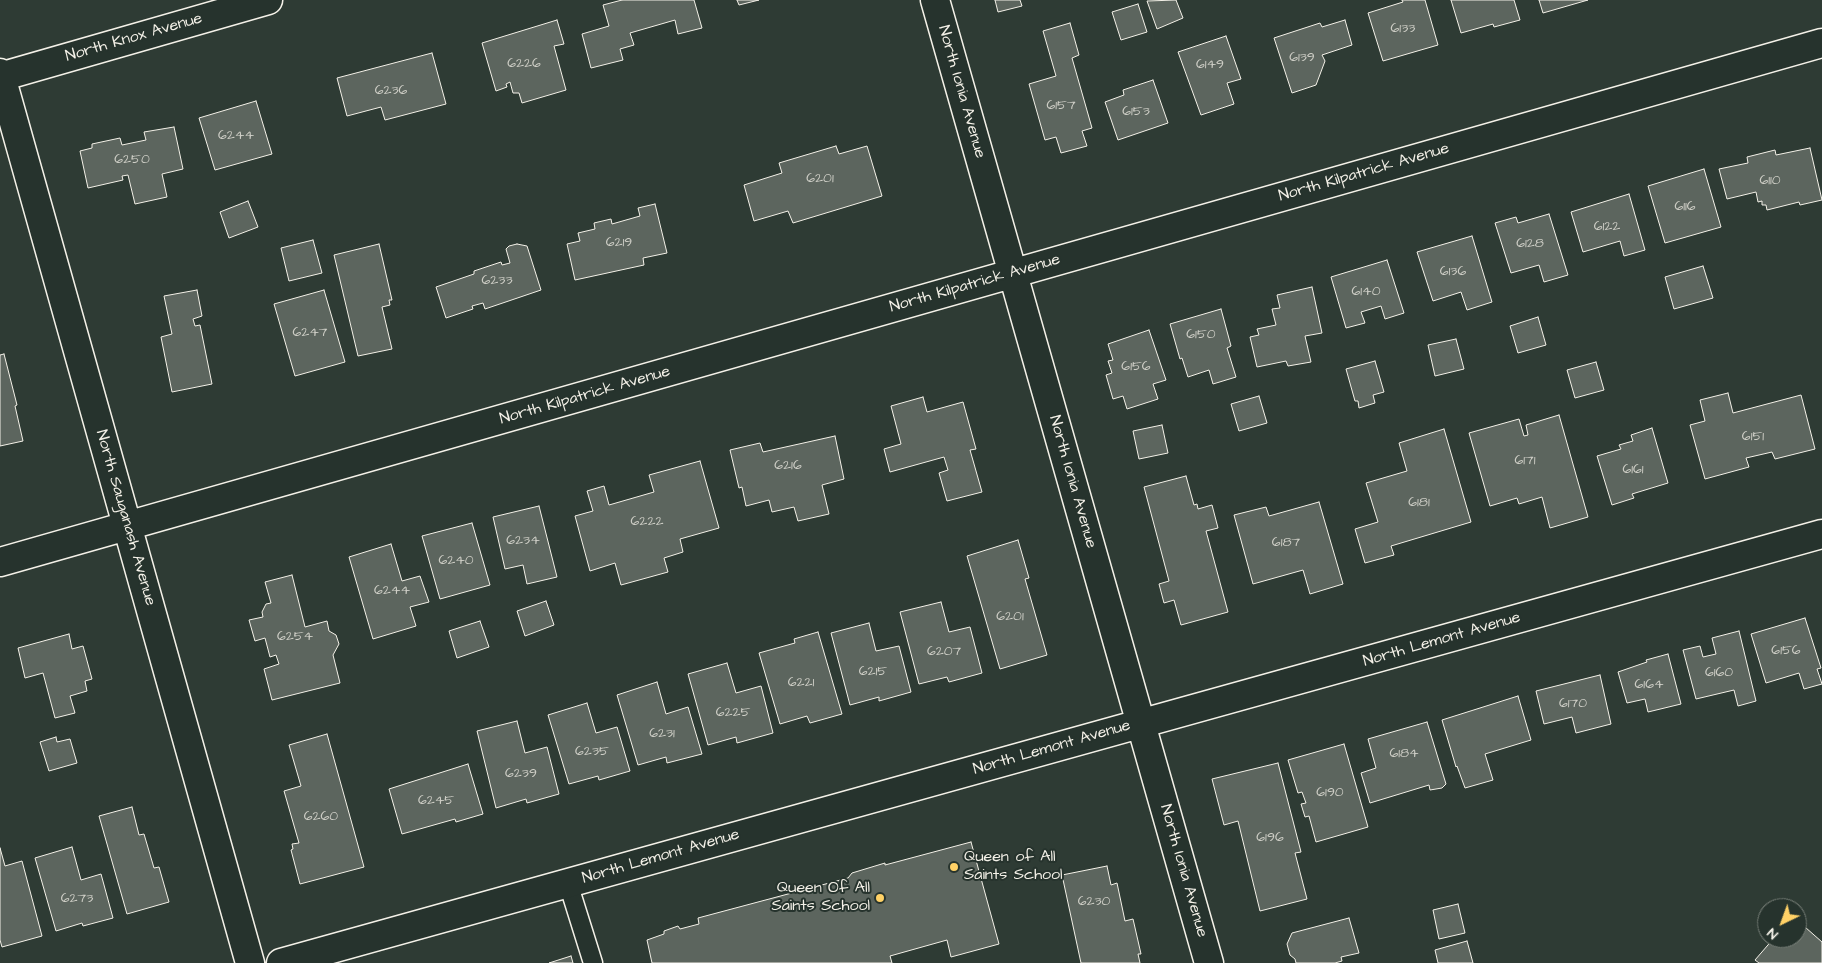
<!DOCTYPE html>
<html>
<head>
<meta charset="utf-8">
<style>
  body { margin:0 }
  #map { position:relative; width:1822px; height:963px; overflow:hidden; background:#2e3b34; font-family:"Architects Daughter",sans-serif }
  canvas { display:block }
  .north { position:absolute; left:1757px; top:898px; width:50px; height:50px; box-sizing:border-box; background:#26332d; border:1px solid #787f78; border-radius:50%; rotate:222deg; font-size:14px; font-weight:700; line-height:20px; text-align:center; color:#f4f1e8 }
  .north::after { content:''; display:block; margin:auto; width:18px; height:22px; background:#ffd166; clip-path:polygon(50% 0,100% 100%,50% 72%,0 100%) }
</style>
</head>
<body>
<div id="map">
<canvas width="1822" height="963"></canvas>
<div class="north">N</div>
</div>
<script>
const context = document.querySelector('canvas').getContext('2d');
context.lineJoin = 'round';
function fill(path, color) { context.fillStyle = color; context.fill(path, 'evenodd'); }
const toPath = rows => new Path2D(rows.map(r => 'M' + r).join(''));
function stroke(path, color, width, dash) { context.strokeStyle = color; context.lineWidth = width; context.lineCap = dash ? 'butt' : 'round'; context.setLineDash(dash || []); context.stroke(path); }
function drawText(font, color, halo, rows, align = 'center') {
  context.font = font + ' "Architects Daughter",sans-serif'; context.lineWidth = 4; context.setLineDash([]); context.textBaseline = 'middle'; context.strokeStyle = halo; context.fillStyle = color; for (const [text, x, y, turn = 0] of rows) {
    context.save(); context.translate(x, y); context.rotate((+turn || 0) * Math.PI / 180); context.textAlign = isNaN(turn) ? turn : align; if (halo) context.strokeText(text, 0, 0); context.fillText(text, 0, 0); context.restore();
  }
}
const building = toPath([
  [622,0,694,0,702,28,678,34,675,20,630,33,634,45,620,49,623,60,591,68,582,34,609,26,603,5,622,0],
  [737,0,759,0,739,5,737,0],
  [995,0,1020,0,1022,6,998,12,995,0],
  [1176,0,1183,18,1157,29,1147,1,1176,0],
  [1402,0,1425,0,1438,45,1383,61,1368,13,1403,2,1402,0],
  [1451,0,1514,0,1520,20,1494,27,1493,24,1461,33,1451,0],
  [1539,0,1588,0,1543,13,1539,0],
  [1138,4,1147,32,1121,40,1112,12,1138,4],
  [557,20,564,44,554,46,566,90,522,103,519,93,513,93,510,82,506,84,507,87,496,91,482,43,557,20],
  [1345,20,1352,45,1322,55,1325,61,1316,85,1292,93,1274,38,1320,23,1322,27,1345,20],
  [1070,23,1079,55,1072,58,1092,128,1082,131,1087,146,1061,153,1056,137,1045,140,1029,84,1056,76,1043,31,1070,23],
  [1226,36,1241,79,1227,83,1234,104,1201,115,1178,52,1226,36],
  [432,53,446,104,385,120,381,107,347,116,337,78,432,53],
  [1153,80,1168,123,1118,140,1105,102,1124,95,1123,90,1153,80],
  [256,101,272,154,215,170,199,118,256,101],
  [174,127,183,169,162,174,167,197,135,204,128,175,122,176,123,180,88,188,80,151,92,148,92,144,120,138,122,145,146,140,144,132,174,127],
  [836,146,839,154,867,146,882,196,793,223,788,211,754,221,744,185,782,173,779,163,836,146],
  [1810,148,1822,200,1800,205,1799,202,1767,210,1766,205,1762,205,1762,201,1758,202,1756,192,1727,199,1719,169,1748,163,1747,157,1775,150,1776,155,1810,148],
  [1704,169,1721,227,1665,243,1648,186,1704,169],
  [1629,194,1645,250,1624,256,1620,241,1583,252,1571,212,1629,194],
  [248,201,258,227,229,238,220,212,248,201],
  [655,204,667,253,643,258,644,265,575,280,567,244,580,241,578,233,595,229,594,223,611,219,612,224,640,216,638,208,655,204],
  [1549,214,1568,275,1544,282,1539,265,1511,273,1495,223,1516,217,1518,223,1549,214],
  [1472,236,1492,302,1467,310,1461,292,1433,301,1417,252,1472,236],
  [313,240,322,273,289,281,281,248,313,240],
  [379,244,392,300,389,300,390,305,382,307,392,349,358,356,334,255,379,244],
  [517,244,527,246,541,290,485,309,483,303,472,306,473,309,446,318,436,287,474,274,474,271,501,262,502,265,510,263,506,249,509,246,517,244],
  [1387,260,1404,313,1385,319,1381,306,1361,312,1365,323,1346,328,1331,277,1387,260],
  [1703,266,1713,298,1674,309,1665,277,1703,266],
  [1312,287,1322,333,1305,336,1311,362,1288,366,1286,361,1257,367,1250,337,1259,335,1257,329,1276,325,1272,309,1280,308,1277,295,1312,287],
  [197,290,202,316,193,319,195,326,200,325,212,384,172,392,161,337,172,334,164,296,197,290],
  [324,290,345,362,295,376,274,304,324,290],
  [1221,309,1231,346,1227,348,1236,377,1213,384,1209,370,1188,377,1182,358,1180,359,1170,324,1221,309],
  [1538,317,1546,345,1518,353,1510,326,1538,317],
  [1149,330,1166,380,1153,384,1158,399,1127,409,1123,396,1113,399,1106,375,1112,373,1108,361,1113,360,1108,344,1149,330],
  [1456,339,1464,369,1435,376,1428,345,1456,339],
  [4,354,17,405,15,406,23,441,0,446,0,355,4,354],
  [1375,361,1384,392,1373,395,1375,403,1359,408,1358,401,1355,401,1346,369,1375,361],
  [1596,362,1604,390,1575,398,1567,370,1596,362],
  [1728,393,1733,413,1801,395,1815,449,1775,459,1772,452,1746,458,1749,467,1705,479,1690,425,1705,421,1700,400,1728,393],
  [1259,396,1267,423,1239,431,1231,404,1259,396],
  [923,397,927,412,963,402,976,449,970,450,982,492,947,501,939,473,948,470,944,457,890,472,884,449,901,444,891,406,923,397],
  [1559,415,1588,517,1550,528,1542,497,1519,504,1517,498,1490,506,1469,433,1519,419,1524,436,1528,435,1526,425,1559,415],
  [1162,425,1168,453,1139,459,1133,431,1162,425],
  [1652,428,1668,483,1632,494,1634,498,1612,505,1597,456,1621,449,1619,445,1633,441,1631,435,1652,428],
  [1444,429,1471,522,1391,546,1394,555,1365,563,1355,529,1378,522,1366,483,1407,471,1399,443,1444,429],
  [835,436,844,479,822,485,829,514,798,521,794,507,772,512,769,500,746,506,742,487,739,488,730,450,760,443,763,452,835,436],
  [700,461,719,528,680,539,683,552,664,558,668,572,621,585,615,563,590,571,575,516,593,511,587,491,604,486,609,505,654,492,649,475,700,461],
  [1186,476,1194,505,1197,504,1198,509,1212,505,1218,528,1206,531,1228,612,1181,625,1174,600,1164,603,1159,584,1169,581,1144,487,1186,476],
  [1319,502,1343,584,1310,594,1303,570,1253,584,1234,515,1266,507,1269,516,1319,502],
  [539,506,557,577,527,584,523,565,505,569,493,517,539,506],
  [472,523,490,585,440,599,422,536,472,523],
  [1018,540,1029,578,1025,579,1047,655,1000,669,967,556,1018,540],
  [391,544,402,581,420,576,429,602,410,607,416,626,373,639,349,557,391,544],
  [292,575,305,627,327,621,329,631,336,635,339,644,333,655,340,683,272,700,264,669,279,664,276,655,270,657,265,638,255,641,249,620,263,617,262,612,266,604,271,603,265,582,292,575],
  [546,601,554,625,525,636,517,611,546,601],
  [941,602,949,632,970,627,982,673,949,682,947,677,919,684,900,612,941,602],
  [1805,618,1821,668,1817,669,1822,684,1804,689,1799,673,1766,683,1751,634,1805,618],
  [480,621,489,647,457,658,449,631,480,621],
  [869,623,876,651,899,646,911,692,879,701,879,697,850,705,831,633,869,623],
  [1739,631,1756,701,1738,706,1734,690,1696,699,1683,650,1700,646,1703,657,1716,654,1712,638,1739,631],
  [818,632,842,714,810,723,807,716,780,724,759,653,795,643,794,639,818,632],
  [69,634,72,649,83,646,92,679,85,681,87,691,70,696,75,713,55,718,43,673,25,678,18,648,69,634],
  [1668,654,1681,704,1648,712,1645,699,1627,703,1618,672,1647,662,1646,660,1668,654],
  [727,663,736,693,761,686,773,733,737,743,736,737,708,745,688,674,727,663],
  [1600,675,1611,724,1576,733,1572,717,1544,724,1536,691,1600,675],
  [657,682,666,714,688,707,702,754,667,763,666,757,638,765,617,695,657,682],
  [1518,696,1531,740,1485,754,1493,780,1465,788,1457,766,1456,767,1442,720,1518,696],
  [587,703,596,733,617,727,630,771,599,780,598,776,569,784,548,715,587,703],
  [517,721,525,753,547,747,559,794,527,803,526,799,496,808,477,731,517,721],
  [1427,722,1446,784,1442,788,1430,790,1429,785,1370,803,1361,773,1376,768,1368,739,1427,722],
  [327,734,364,867,300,884,291,850,293,849,292,844,299,843,284,791,301,786,289,745,327,734],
  [56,737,57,742,70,739,77,763,49,771,40,742,56,737],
  [1344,744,1368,827,1316,842,1309,816,1305,817,1301,804,1306,803,1302,792,1298,793,1288,760,1344,744],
  [1278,763,1301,852,1295,853,1307,899,1260,911,1238,821,1224,825,1212,779,1278,763],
  [468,764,483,814,456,822,455,819,402,834,389,789,468,764],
  [132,807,139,835,144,834,154,868,159,867,169,902,127,914,99,816,132,807],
  [971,842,999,944,951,957,947,940,890,956,892,963,652,963,647,940,664,934,664,931,678,926,680,929,699,924,698,918,848,878,852,873,885,863,885,865,971,842],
  [72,847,81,880,101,874,113,918,83,926,82,923,56,931,35,858,72,847],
  [0,848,5,866,22,861,42,936,2,947,0,940,0,848],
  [1107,866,1111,885,1117,883,1125,921,1133,919,1141,954,1138,954,1140,963,1081,963,1062,875,1107,866],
  [1458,904,1465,933,1439,939,1433,910,1458,904],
  [1349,918,1359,953,1341,957,1342,961,1335,963,1296,963,1295,959,1290,955,1287,944,1292,933,1349,918],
  [1797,920,1822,942,1822,963,1759,963,1755,960,1774,938,1797,938,1797,920],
  [1467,941,1473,963,1438,963,1435,950,1467,941],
  [571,956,573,963,549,963,571,956]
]);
const lane = toPath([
  [568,883,593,963]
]);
const street = toPath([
  [935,0,1209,963],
  [0,73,250,963],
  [0,77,268,0],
  [0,562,1822,43],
  [281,963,1822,534]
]);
const markers = [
  [954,867,5,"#ffd166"],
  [880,898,5,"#ffd166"]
];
const numberNames = [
  ["6133",1403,29],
  ["6139",1302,58],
  ["6226",524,64],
  ["6149",1210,65],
  ["6236",391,91],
  ["6157",1061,106],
  ["6153",1136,112],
  ["6244",236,136],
  ["6250",132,160],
  ["6201",820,179],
  ["6110",1770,181],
  ["6116",1685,207],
  ["6122",1607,227],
  ["6219",619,243],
  ["6128",1530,244],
  ["6136",1453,272],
  ["6233",497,281],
  ["6140",1366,292],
  ["6247",310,333],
  ["6150",1201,335],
  ["6156",1136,367],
  ["6151",1753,437],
  ["6171",1525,461],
  ["6216",788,466],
  ["6161",1633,470],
  ["6181",1419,503],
  ["6222",647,522],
  ["6234",523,541],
  ["6187",1286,543],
  ["6240",456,561],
  ["6244",392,591],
  ["6201",1010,617],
  ["6254",295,637],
  ["6156",1786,651],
  ["6207",944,652],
  ["6215",873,672],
  ["6160",1719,673],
  ["6221",801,683],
  ["6164",1649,685],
  ["6170",1573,704],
  ["6225",733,713],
  ["6231",662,734],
  ["6235",592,752],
  ["6184",1404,754],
  ["6239",521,774],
  ["6190",1330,793],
  ["6245",436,801],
  ["6260",321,817],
  ["6196",1270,838],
  ["6273",77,899],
  ["6230",1094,902]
];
const streetNames = [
  ["North Knox Avenue",134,38,-16],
  ["North Ionia Avenue",961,92,74],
  ["North Kilpatrick Avenue",1364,173,-16],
  ["North Kilpatrick Avenue",975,284,-16],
  ["North Kilpatrick Avenue",585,396,-16],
  ["North Ionia Avenue",1072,482,74],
  ["North Sauganash Avenue",125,518,74],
  ["North Lemont Avenue",1442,640,-16],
  ["North Lemont Avenue",1052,748,-16],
  ["North Lemont Avenue",661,857,-16],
  ["North Ionia Avenue",1183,871,74]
];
const poiNames = [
  ["Queen of All",964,858],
  ["Saints School",964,876],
  ["Queen Of All",870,889,"right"],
  ["Saints School",870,907,"right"]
];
fill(building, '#5c655e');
stroke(building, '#f4f1e8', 1);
stroke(lane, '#f4f1e8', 21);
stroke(street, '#f4f1e8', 31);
stroke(lane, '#26332d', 18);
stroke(street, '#26332d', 28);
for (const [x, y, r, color] of markers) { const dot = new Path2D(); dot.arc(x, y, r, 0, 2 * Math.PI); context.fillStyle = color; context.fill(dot); stroke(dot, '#26332d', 2); }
drawText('14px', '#cecec6', null, numberNames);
drawText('16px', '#f4f1e8', '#26332d', streetNames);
drawText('16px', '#f4f1e8', '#26332d', poiNames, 'left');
</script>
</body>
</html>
